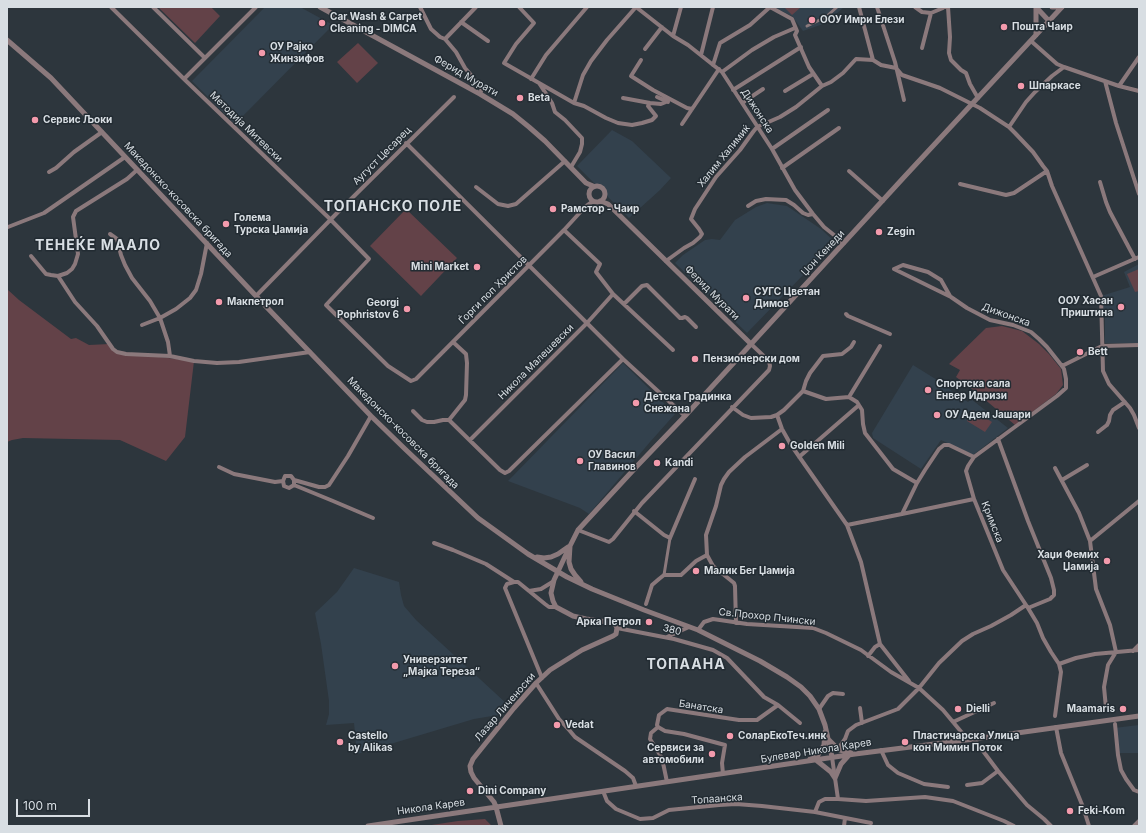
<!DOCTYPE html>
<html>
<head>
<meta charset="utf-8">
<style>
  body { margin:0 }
  #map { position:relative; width:1146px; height:833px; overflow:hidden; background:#2d363d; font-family:Inter,sans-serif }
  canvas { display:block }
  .frame { position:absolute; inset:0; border:8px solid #d8dee3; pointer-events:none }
  .scale { position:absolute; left:16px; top:799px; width:74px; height:18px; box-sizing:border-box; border:2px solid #d8dee3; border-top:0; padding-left:5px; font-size:12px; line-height:14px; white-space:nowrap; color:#d8dee3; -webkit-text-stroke:3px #232c33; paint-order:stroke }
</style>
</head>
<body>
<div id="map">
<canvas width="1146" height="833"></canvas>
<div class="frame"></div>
<div class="scale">100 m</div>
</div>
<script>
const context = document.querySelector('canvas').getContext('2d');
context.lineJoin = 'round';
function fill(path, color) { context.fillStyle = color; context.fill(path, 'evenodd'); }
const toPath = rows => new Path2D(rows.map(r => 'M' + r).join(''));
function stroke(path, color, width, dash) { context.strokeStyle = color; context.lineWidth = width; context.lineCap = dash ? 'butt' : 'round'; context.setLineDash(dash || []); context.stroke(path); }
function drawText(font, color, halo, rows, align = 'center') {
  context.font = font + ' Inter,sans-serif'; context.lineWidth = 3; context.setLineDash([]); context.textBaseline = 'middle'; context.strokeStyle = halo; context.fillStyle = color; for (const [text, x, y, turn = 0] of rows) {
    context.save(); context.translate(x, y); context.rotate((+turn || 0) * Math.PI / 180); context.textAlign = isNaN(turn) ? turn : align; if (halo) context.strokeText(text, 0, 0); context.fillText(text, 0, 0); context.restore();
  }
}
const built = toPath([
  [265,7,300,7,333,25,235,124,192,81],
  [773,7,844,7,826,23,803,31,792,16],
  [612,130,632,141,671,178,660,190,629,218,577,166],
  [767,203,787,206,821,229,835,242,747,333,675,263,683,255,705,240,712,239,720,240,735,220,756,207],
  [1139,264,1139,343,1105,343,1105,318,1101,296,1130,287,1124,272],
  [623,363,675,414,650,442,589,514,580,508,508,481],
  [913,365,950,388,949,389,968,402,971,399,1008,428,973,455,941,440,921,469,873,438,872,433],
  [354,568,399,582,401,595,404,606,416,620,507,704,498,715,474,719,357,754,354,723,326,725,329,714,329,701,321,644,315,613,337,592],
  [1139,725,1139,753,1116,753,1114,728]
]);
const green = toPath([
  [158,7,211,7,220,16,195,43],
  [784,7,801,7,792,15],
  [358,43,378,63,357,83,337,62],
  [406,209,457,258,421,296,370,246],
  [1139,269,1139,291,1135,292,1127,274],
  [7,289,19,300,71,339,76,338,89,345,109,344,114,350,142,355,194,361,185,437,166,461,120,440,23,438,12,440,7,442],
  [1002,326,1022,331,1039,344,1049,354,1061,369,1063,385,1056,394,1015,425,976,392,956,377,960,370,949,364,986,328],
  [973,410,992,422,985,432,967,421],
  [485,819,492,826,425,826,458,821]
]);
const pedestrian = toPath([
  [807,26,826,17,837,7],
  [664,575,670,538]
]);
const minor = toPath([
  [111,7,184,79,330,219,369,259,326,305,388,366,411,381,416,379,564,230,585,207,592,202],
  [153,7,205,58],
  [420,7,431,29,440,37,445,39,456,52,465,68,482,88,480,94],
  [519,7,534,23,516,44,504,63,574,103,584,106,606,118,618,123,632,125,642,123,652,120,656,116,648,106,650,103],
  [636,7,673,36,688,45,722,72,772,149,795,190,813,214,824,227,844,243],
  [770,7,792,19,797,31,795,35,809,67,822,86],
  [859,7,873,60],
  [877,7,895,62,904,100],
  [915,7,922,12,931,13,943,8],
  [943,7,948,7,950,37,949,53,951,60,961,70,966,73,970,84,978,98],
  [461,22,488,41],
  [673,36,681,7],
  [445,39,476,7],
  [1031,41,1057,64,1064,67,1119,86,1139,91],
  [922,48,931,13],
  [645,49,662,27],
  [701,55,713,7],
  [641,60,631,76,653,90,687,108,692,109],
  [713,65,720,43,750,25,770,7],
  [896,68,902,75,940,88,980,108,1009,127,1015,133,1033,152,1043,166,1047,171,1052,186,1101,296,1103,371,1109,384,1130,408,1134,415,1139,428],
  [722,72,752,50,774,37,795,28],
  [184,79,256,7],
  [531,79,546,55,587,7],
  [1105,81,1116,123,1139,194],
  [539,83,552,103,555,112,565,120,582,138,582,144,580,152,571,167],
  [1119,86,1139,57],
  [733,90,801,47],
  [785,91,813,74],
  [657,97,668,102],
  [623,98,650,103,661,104,666,102],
  [574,103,583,75,591,61,607,40,636,7],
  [742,103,763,89],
  [682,124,719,69],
  [1009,127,1026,102,1035,92,1052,76,1064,67],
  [406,143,623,359,685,416],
  [772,149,828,110],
  [782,168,839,128],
  [849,171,883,201],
  [49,172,56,168,74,152,102,132],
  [1100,182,1106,202,1110,212,1135,259],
  [960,184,1006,195,1014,193,1047,171],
  [476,187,498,204,508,206,516,204,565,161],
  [748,206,756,201,766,199,786,200,794,205,803,213,808,215,813,214],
  [8,227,44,213,125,157],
  [564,230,600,264,596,272,613,294,673,350],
  [110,234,117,239,121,255,125,265,132,278,150,301,160,318,168,342,170,356],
  [31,256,46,274,51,275,58,276,67,273,72,269,75,264,78,254,73,217,76,211,127,179,137,170],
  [666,261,684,248,693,243,700,237,702,234,699,229,691,219,695,209,716,177,740,150,753,132,757,127,780,117,796,107,822,86,831,82,843,73,856,59,873,60,881,65,896,68],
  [894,269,951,297,967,308,990,320,1013,325,1031,332,1039,339,1047,347,1062,366,1064,369,1066,379,1066,388,1057,396,974,457,968,466,966,471,974,499,1003,570,1028,608,1037,623,1043,638,1051,652,1059,664,1061,672,1055,716],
  [894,269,903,265,928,272,941,280,950,296],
  [58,276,75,302,97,326,113,349,117,352,126,354,170,356,194,361,217,363,239,362,310,352],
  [1093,277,1139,257],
  [256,296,338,212,454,97],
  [624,304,642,286,647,285,680,318,682,318,685,317,687,318,696,327],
  [846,314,848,316,890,334],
  [142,325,160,318,176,309,190,298,196,290,201,274,207,243],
  [880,346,849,397,857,402,862,410,863,424,865,433,893,469,917,483,925,470,939,449,944,445,949,445,974,457],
  [1062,366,1102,346,1139,345],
  [803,391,826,399,849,397],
  [732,407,743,415,751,418,771,417,777,415,784,410,803,391,806,381,810,373,823,356,842,354,851,347,854,342],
  [413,411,422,420,427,422,434,422,443,420,449,420,465,400,466,395,467,363,466,354,453,342],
  [777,415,782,429,791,445,847,525,861,562,880,644,909,681],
  [449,420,500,470,505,473,509,471,623,359],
  [1098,432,1107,425,1109,421,1110,415,1113,410,1125,402],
  [998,439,1028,521,1051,578,1054,590,1054,595,1050,599,1028,608],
  [470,440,587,323,613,294],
  [799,457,859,405],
  [219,467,234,474,275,482,283,481],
  [1055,468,1079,513,1090,541,1096,589,1110,625,1116,652],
  [294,480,294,485,289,488,284,486,283,481,285,476,291,476,294,480,319,487,325,487,329,485,348,456,371,416],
  [1062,480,1087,465],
  [294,485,333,501,373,518],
  [634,511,664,535,670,538,695,479],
  [902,514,917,483],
  [847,525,902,514,974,499],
  [578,530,609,542,613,539,642,503,769,370,770,366,769,361,751,344],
  [1090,541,1139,501],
  [434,543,453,550,486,564,514,582,518,582,545,604,549,607,556,607],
  [514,582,507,584,505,588,542,678],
  [529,591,541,589,554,581],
  [646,604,652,585,659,579,664,575,681,575,696,561,707,555],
  [736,623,735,586,734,583,713,566,707,555,706,535,716,506,721,485,724,479,729,472,745,457,782,429],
  [617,628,674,639,713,650,727,658,764,697,778,705,800,723],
  [698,630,704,622,713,619,747,624,813,628,826,633,861,650,891,672,919,688,943,710,968,740],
  [667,637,689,627],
  [1133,651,1139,645],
  [868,656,875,647,880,644],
  [1059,664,1076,658,1095,654,1139,650],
  [536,683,559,719,570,731,575,737,625,771,633,778,636,786],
  [860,708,862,723],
  [1106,708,1104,687,1108,665,1116,652],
  [819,709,828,696,833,693,843,694],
  [953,722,994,703],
  [1115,724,1118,755,1121,770,1126,779,1134,790,1139,792],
  [658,727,651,733,650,739,662,758,667,782],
  [1056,727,1061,753,1083,807,1089,826],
  [974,739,998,771,1027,805,1044,819,1051,826],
  [838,749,845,739,848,731,856,725,898,709,919,688,939,663,962,641,973,634,991,626,1011,615,1026,605],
  [881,750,888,765,898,773,924,784,948,787],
  [832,757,838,799],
  [723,774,722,763,725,745,684,734,665,731,658,727,657,725,659,715,667,709,739,720,757,720,778,705],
  [967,785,982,783,998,771],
  [603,791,607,801,616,809,640,819,653,818,669,810,719,805,736,804,762,806,815,812,871,823],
  [815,812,819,802,825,799,838,799,866,801,925,797,953,801,1004,821,1014,826],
  [844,826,845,818],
  [1134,826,1139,821]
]);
const tertiary = toPath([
  [320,7,480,94,513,114,529,127,545,141,586,183,593,186],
  [1036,7,1036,35],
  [1036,7,1049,21],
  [1052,7,1062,7],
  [7,40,51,78,256,296,371,416,405,449,478,518,528,554,567,577,592,589,644,610,698,630,760,661,787,677,801,687,810,696,819,709,825,725,832,757],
  '589 194a8 8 0 1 1 16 0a8 8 0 1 1-16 0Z',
  [600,201,608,204,751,344],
  [570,546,569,562,571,569,575,575,581,582],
  [537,557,544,558,551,557,558,554,568,547],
  [829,740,834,745,840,750,851,753],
  [810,759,818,755,824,745,825,732],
  [816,760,831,772,835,778],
  [835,778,841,764,849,755],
  [368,826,855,754,974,739,1139,716],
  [501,826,496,807,494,802,474,778,471,772,470,766,473,759,514,708,536,683,550,670,582,650,613,636,616,634,617,628,615,624,607,622,586,619,573,616,556,607,553,601,551,593,554,580,568,550,578,530,638,465,685,416,906,175,1062,7]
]);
const markers = [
  [812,20,4,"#f39aac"],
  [322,23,4,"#f39aac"],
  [1004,27,4,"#f39aac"],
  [262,53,4,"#f39aac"],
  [1021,86,4,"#f39aac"],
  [520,98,4,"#f39aac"],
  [35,120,4,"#f39aac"],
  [553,209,4,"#f39aac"],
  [226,224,4,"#f39aac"],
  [879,232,4,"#f39aac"],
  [477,267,4,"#f39aac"],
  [746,298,4,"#f39aac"],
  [219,302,4,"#f39aac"],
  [1121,307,4,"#f39aac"],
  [407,309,4,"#f39aac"],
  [1080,352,4,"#f39aac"],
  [695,359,4,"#f39aac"],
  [928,390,4,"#f39aac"],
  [636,403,4,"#f39aac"],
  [937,415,4,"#f39aac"],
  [782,446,4,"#f39aac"],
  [580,461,4,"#f39aac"],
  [657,463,4,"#f39aac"],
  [1107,561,4,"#f39aac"],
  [696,571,4,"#f39aac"],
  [649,622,4,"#f39aac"],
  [395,666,4,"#f39aac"],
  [958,709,4,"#f39aac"],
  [1123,709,4,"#f39aac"],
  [557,725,4,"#f39aac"],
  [730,736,4,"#f39aac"],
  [340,742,4,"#f39aac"],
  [905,742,4,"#f39aac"],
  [712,754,4,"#f39aac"],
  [470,791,4,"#f39aac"],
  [1070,811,4,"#f39aac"]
];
const poiNames = [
  ["Car Wash & Carpet",330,17],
  ["Cleaning - DIMCA",330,29],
  ["ООУ Имри Елези",820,20],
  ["Пошта Чаир",1012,27],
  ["ОУ Рајко",270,47],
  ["Жинзифов",270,59],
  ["Шпаркасе",1029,86],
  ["Beta",528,98],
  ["Сервис Љоки",43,120],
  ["Рамстор - Чаир",561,209],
  ["Голема",234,218],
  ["Турска Џамија",234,230],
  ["Zegin",887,232],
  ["Mini Market",469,267,"right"],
  ["СУГС Цветан",754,292],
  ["Димов",754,304],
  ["ООУ Хасан",1113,301,"right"],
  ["Приштина",1113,313,"right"],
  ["Макпетрол",227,302],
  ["Georgi",399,303,"right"],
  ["Pophristov 6",399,315,"right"],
  ["Bett",1088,352],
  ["Пензионерски дом",703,359],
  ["Спортска сала",936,384],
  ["Енвер Идризи",936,396],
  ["Детска Градинка",644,397],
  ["Снежана",644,409],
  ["ОУ Адем Јашари",945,415],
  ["Golden Mili",790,446],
  ["ОУ Васил",588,455],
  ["Главинов",588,467],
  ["Kandi",665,463],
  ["Хаџи Фемих",1099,555,"right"],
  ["Џамија",1099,567,"right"],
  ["Малик Бег Џамија",704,571],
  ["Арка Петрол",641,622,"right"],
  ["Универзитет",403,660],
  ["„Мајка Тереза“",403,672],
  ["Dielli",966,709],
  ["Maamaris",1115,709,"right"],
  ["Vedat",565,725],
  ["Castello",348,736],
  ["by Alikas",348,748],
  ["СоларЕкоТеч.инк",738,736],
  ["Пластичарска Улица",913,736],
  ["кон Мимин Поток",913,748],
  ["Сервиси за",704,748,"right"],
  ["автомобили",704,760,"right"],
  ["Dini Company",478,791],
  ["Feki-Kom",1078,811]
];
const streetNames = [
  ["Ферид Мурати",466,76,30],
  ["Дижонска",757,111,57],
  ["Методија Митевски",246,127,44],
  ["Аугуст Цесарец",382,156,-45],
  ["Халим Халимиќ",724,156,-51],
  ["Македонско-косовска бригада",178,200,47],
  ["Џон Кенеди",823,253,-47],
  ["Ѓорги поп Христов",493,290,-45],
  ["Ферид Мурати",712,293,45],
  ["Дижонска",1006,315,20],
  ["Никола Малешевски",536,362,-45],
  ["Македонско-косовска бригада",403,433,45],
  ["Кримска",992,522,68],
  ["Св.Прохор Пчински",767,617,6],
  ["380",672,630,14],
  ["Лазар Личеноски",505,707,-49],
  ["Банатска",701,707,9],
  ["Булевар Никола Карев",816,751,-9],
  ["Топаанска",717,799,-4],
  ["Никола Карев",431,807,-8]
];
const districtNames = [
  ["ТОПАНСКО ПОЛЕ",393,207],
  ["ТЕНЕЌЕ МААЛО",98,246],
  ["ТОПААНА",686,665]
];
fill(built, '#33414d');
fill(green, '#634248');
stroke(pedestrian, '#8b797c', 3);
stroke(minor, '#8b797c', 4);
stroke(tertiary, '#8b797c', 5);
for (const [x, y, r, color] of markers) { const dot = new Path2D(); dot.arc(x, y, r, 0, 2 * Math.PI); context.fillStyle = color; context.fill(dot); stroke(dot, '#232c33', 1.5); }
drawText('bold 10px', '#d8dee3', '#232c33', poiNames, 'left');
drawText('10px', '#d8dee3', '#232c33', streetNames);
context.letterSpacing = '1px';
drawText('bold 14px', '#d8dee3', '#232c33', districtNames);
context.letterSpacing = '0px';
</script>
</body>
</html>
